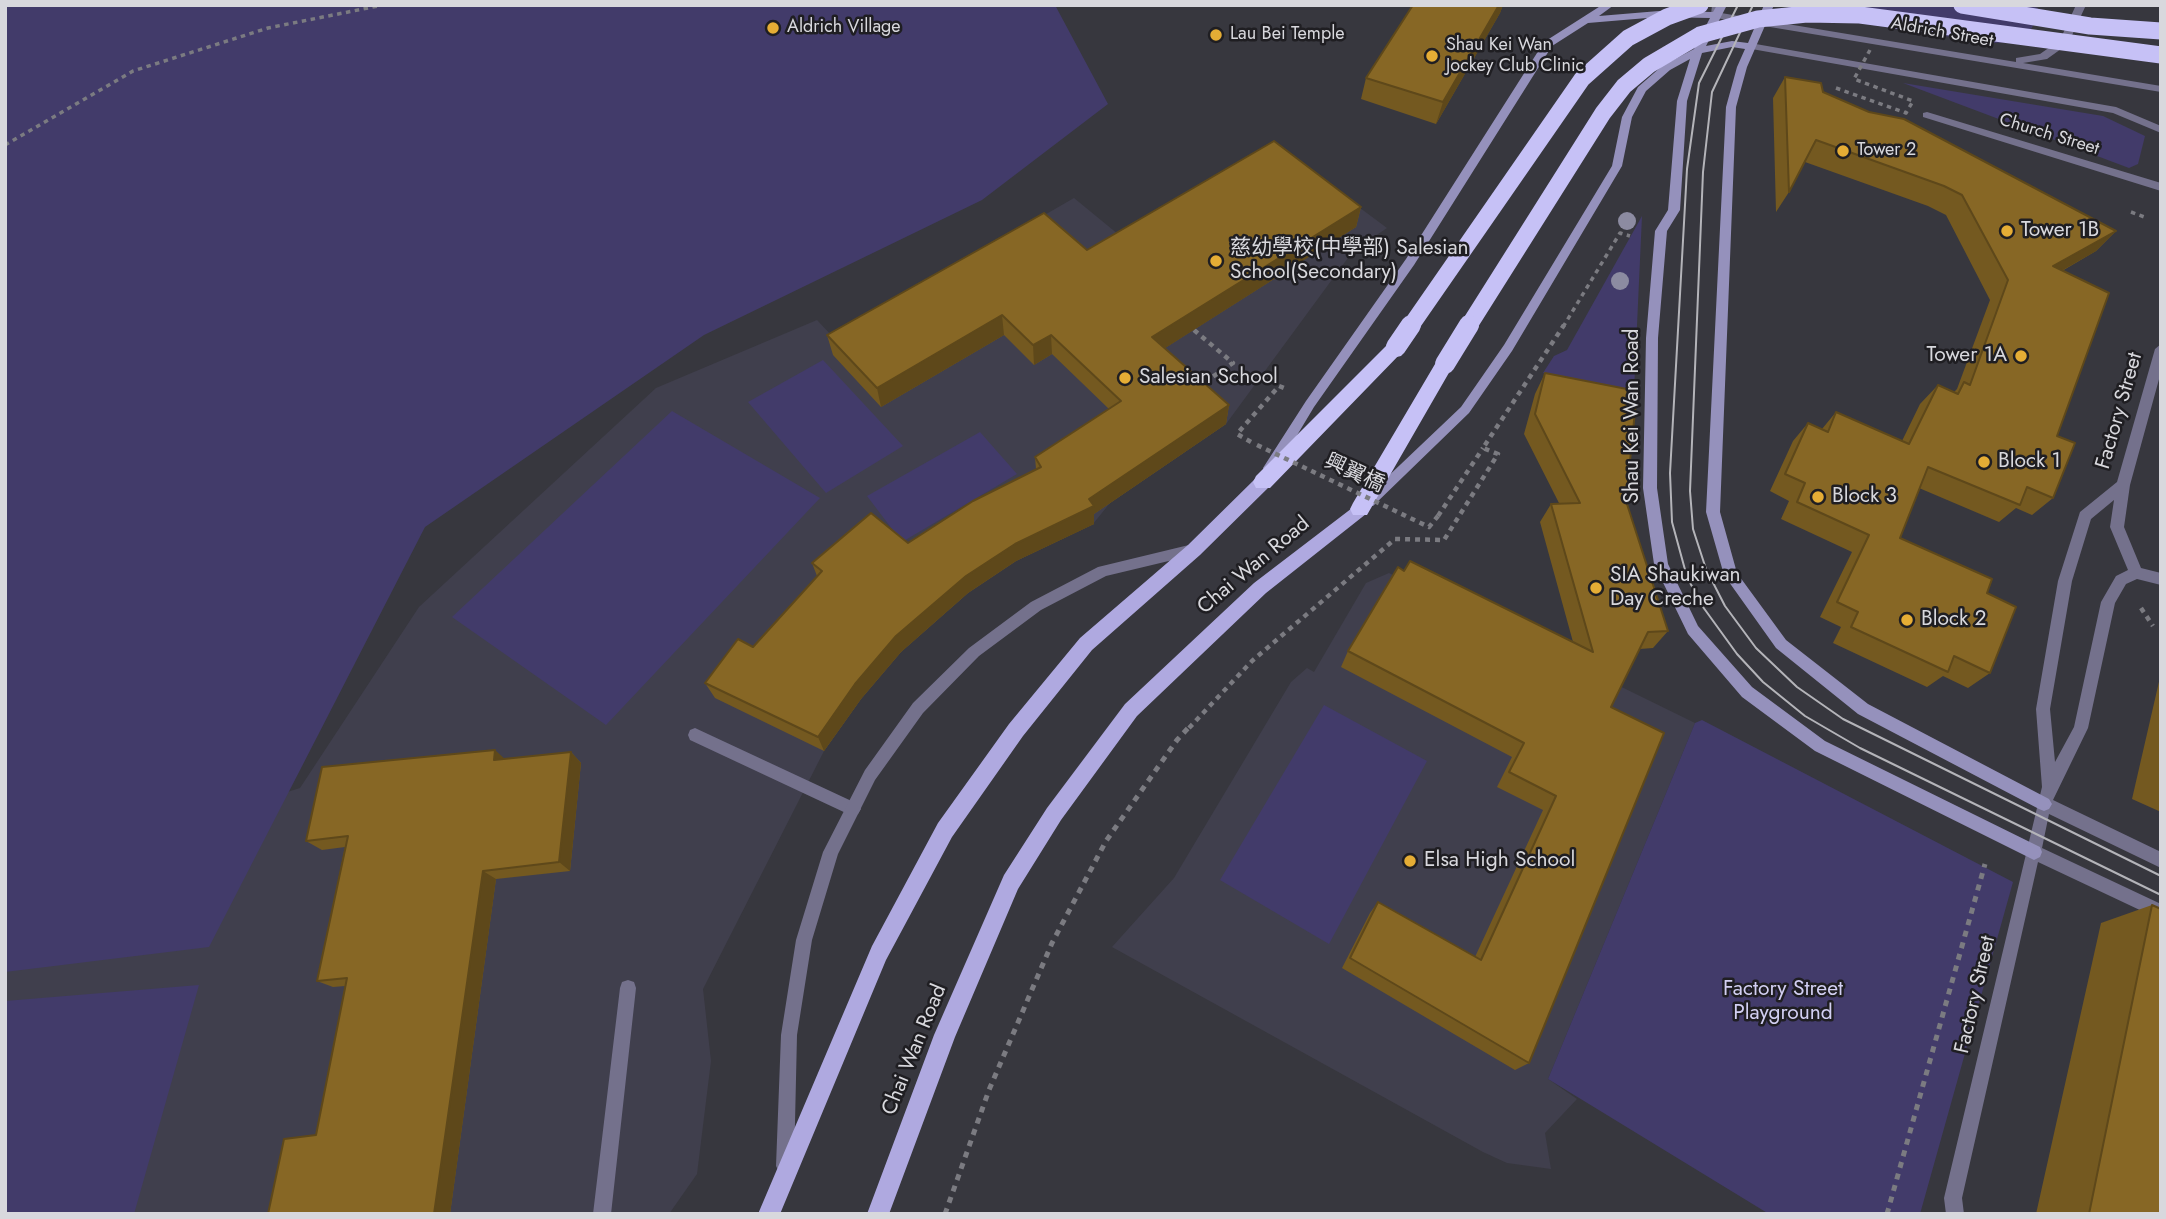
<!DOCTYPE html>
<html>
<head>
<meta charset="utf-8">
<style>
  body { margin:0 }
  #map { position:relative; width:2166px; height:1219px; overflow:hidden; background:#37373e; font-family:Jost,sans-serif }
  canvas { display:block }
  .frame { position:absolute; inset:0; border:7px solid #d8d8dd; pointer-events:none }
</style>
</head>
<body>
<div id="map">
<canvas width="2166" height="1219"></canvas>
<div class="frame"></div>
</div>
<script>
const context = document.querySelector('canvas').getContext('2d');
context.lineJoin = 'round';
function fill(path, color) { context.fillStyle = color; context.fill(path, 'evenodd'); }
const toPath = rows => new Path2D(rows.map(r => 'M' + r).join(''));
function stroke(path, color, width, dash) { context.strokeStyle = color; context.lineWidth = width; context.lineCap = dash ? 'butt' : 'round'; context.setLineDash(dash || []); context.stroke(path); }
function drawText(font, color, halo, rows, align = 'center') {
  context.font = font + ' Jost,"Noto Sans TC",sans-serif'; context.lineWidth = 5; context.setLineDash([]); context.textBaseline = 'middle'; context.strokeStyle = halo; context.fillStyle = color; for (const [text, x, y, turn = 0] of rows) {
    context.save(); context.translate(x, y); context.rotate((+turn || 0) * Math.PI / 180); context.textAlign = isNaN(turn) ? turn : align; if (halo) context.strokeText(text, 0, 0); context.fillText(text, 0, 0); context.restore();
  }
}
const built = toPath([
  [1278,147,1387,228,1353,251,1226,424,1110,503,1093,524,1016,561,968,593,901,652,861,699,824,751,703,989,711,1061,697,1174,669,1214,5,1214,5,881,300,788,419,607,656,388,817,320,833,337,1074,198,1124,239],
  [1389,573,1695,723,1548,1079,1577,1099,1545,1133,1551,1169,1507,1163,1483,1152,1112,947,1174,878,1291,682,1307,668,1314,672,1366,583]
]);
const green = toPath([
  [5,5,1055,5,1108,104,982,200,704,335,425,527,209,947,5,972],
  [1789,5,2028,5,2038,8,2032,28,2012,42,1991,43,1786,12],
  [1903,83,2103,116,2145,136,2138,164,2129,168],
  [1642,216,1634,391,1543,373,1554,356,1567,350],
  [823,360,903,446,826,493,748,402],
  [672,411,820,498,606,725,452,617],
  [980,432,1017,474,902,542,867,496],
  [1324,705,1427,761,1329,944,1220,880],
  [1702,720,2013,882,1920,1214,1769,1214,1548,1079,1695,723],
  [199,985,134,1214,5,1214,5,1001]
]);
const pathFar2 = toPath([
  [5,145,133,71,268,28,383,5],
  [2131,212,2147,218],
  [1563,327,1620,233,1630,236]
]);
const pathFar1 = toPath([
  [1194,330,1233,363,1199,386],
  [1251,442,1237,434,1279,386,1284,388],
  [1438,516,1483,448],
  [2141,608,2153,626],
  [1189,728,1252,661,1395,539,1444,540,1498,454,1483,448,1564,325]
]);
const path = toPath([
  [945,1214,989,1090,1052,943,1106,841,1177,740,1190,726],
  [1887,1214,1985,864]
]);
const lane = toPath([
  [695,728,858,804,861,809,858,814,853,816,848,814,690,740,688,735,690,730,695,728],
  [628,980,634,982,636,988,611,1214,593,1214,620,988,622,982,628,980]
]);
const street = toPath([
  [1712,5,1722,5,1721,13,2016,62,2016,58,2040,54,2060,40,2076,5,2086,5,2068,44,2047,59,2023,63,2161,86,2161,92,1716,18,1711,15,1712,5],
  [1750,43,2116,107,2161,126,2161,133,2113,113,1746,48,1745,46,1750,43],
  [1927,112,2161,183,2161,191,1923,117,1923,113,1927,112],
  [2161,344,2161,372,2130,485,2124,527,2141,568,2161,573,2161,585,2137,579,2126,584,2115,603,2088,728,2053,800,2161,852,2161,868,2049,814,2042,848,2161,904,2161,920,2038,862,1962,1198,1964,1214,1946,1214,1944,1198,2042,787,2036,709,2058,581,2080,512,2117,482,2155,349,2161,344],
  [2114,500,2110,527,2128,570,2116,576,2101,602,2074,727,2055,762,2050,709,2072,581,2091,519,2114,500],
  [1193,544,1198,546,1200,550,1198,554,1106,576,1041,610,979,656,923,713,875,780,838,854,812,940,797,1035,794,1166,791,1172,785,1175,779,1172,776,1166,781,1035,796,940,823,852,865,770,913,703,969,648,1031,602,1098,567,1193,544]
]);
const secondary = toPath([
  [1602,5,1614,5,1599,16,1659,11,1713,12,1717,5,1727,5,1706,46,1732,41,1748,43,1764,5,1774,5,1747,67,1736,107,1720,512,1737,573,1786,640,1868,704,2049,799,2052,804,2049,809,2044,811,2039,809,1858,714,1776,648,1724,575,1706,512,1726,107,1737,67,1745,49,1732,47,1702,53,1687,101,1680,210,1667,231,1658,338,1657,488,1668,564,1698,626,1752,687,1825,741,2040,847,2042,852,2040,857,2034,860,2028,857,1815,751,1742,697,1688,634,1654,564,1643,488,1646,338,1655,231,1668,210,1677,101,1690,59,1670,70,1646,91,1632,117,1622,166,1512,351,1469,413,1373,506,1363,506,1361,502,1461,407,1504,345,1612,166,1622,117,1638,87,1662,66,1694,49,1710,18,1659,17,1588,23,1552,46,1414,265,1314,407,1275,472,1265,472,1263,468,1306,401,1406,259,1544,42,1602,5]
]);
const primary = toPath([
  [1263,475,1271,482,1269,487,1200,555,1092,650,1023,736,952,837,886,960,780,1214,758,1214,872,946,938,823,1009,724,1080,638,1188,545,1257,477,1263,475],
  [1360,502,1366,504,1368,509,1366,514,1266,593,1137,716,1061,820,1018,889,955,1037,889,1214,867,1214,934,1035,1004,875,1047,808,1125,704,1254,583,1360,502]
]);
const highway = toPath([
  [1396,340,1402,342,1405,347,1402,352,1270,488,1256,488,1253,482,1256,476,1390,342,1396,340],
  [1445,357,1454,364,1367,515,1353,515,1350,509,1353,503,1438,359,1445,357]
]);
const tram = toPath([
  [1738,5,1699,83,1687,169,1670,473,1672,522,1687,577,1703,607,1737,654,1763,682,1805,716,1860,748,2161,895],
  [1753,5,1712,92,1703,172,1690,491,1693,529,1706,569,1725,606,1756,648,1797,687,1843,719,2161,876]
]);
const pathBridgeFar1 = toPath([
  [1836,88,1906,113,1913,101,1854,79,1870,50]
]);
const pathBridge = toPath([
  [1257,445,1429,527,1438,516]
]);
const highwayBridgeFar1 = toPath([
  [1962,5,2090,26,2161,31],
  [1410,327,1582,79,1628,38,1667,17,1700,5],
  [1468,327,1603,113,1624,86,1649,65,1700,35,1758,19,1807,14,1860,15,2161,55]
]);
const highwayBridge = toPath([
  [1396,347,1411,325],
  [1445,364,1469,325]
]);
const trees = [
  [1627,221],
  [1620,281]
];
const wall = toPath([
  [1413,5,1503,5,1500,13,1436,124,1361,99,1366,78],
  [1785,77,1823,92,2116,231,2096,251,2062,271,2057,436,2053,498,2032,515,2016,508,1999,522,1919,488,1900,538,1987,593,1990,673,1968,688,1943,676,1927,687,1833,643,1841,627,1820,617,1852,552,1781,519,1789,501,1770,491,1793,441,1808,423,1822,429,1836,412,1902,441,1920,404,1938,385,1954,392,1957,389,1990,300,1946,215,1928,206,1805,162,1789,192,1776,212,1773,98],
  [1361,207,1356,227,1165,348,1229,405,1226,424,1094,514,1094,524,1016,561,968,593,901,652,861,699,824,751,715,698,705,683,753,647,817,576,812,563,908,543,1036,469,1035,457,1109,409,1052,354,1034,365,1004,335,881,407,833,355,827,335,1087,250],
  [1545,373,1626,501,1668,631,1653,648,1640,649,1611,707,1529,1063,1515,1070,1342,968,1370,913,1378,902,1475,957,1543,810,1497,787,1512,757,1341,667,1348,651,1404,571,1573,642,1540,522,1551,504,1559,503,1524,434,1535,394],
  [2161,673,2161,812,2132,799],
  [571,752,581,763,570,871,496,879,450,1214,268,1214,316,1135,345,986,333,987,317,981,345,847,322,850,306,841,505,759],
  [2152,905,2161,1214,2036,1214,2101,923]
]);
const shadedWall = toPath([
  [1499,5,1503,5,1500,13,1436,124,1443,102],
  [1361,207,1356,227,1151,357,1152,337],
  [2116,231,2096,251,2035,286,2053,266],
  [1002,315,1004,335,881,407,877,388],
  [1051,335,1052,354,1034,365,1033,345],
  [1229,405,1226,424,1094,514,1094,524,1016,561,968,593,901,652,861,699,824,751,818,737,855,684,896,636,966,576,1015,544,1089,499],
  [495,750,506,760,494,760],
  [571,752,581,763,570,871,559,862],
  [483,871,496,879,450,1214,434,1214]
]);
const building = toPath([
  [1413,5,1499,5,1443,102,1366,78,1413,5],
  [1785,77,1821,83,1823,92,1869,112,1904,119,2116,231,2053,266,2109,293,2057,436,2075,443,2053,498,2027,487,2020,505,1928,467,1900,538,1992,579,1987,593,2016,607,1990,673,1954,656,1948,672,1851,627,1858,612,1837,602,1869,535,1797,502,1805,483,1785,474,1808,423,1828,432,1836,412,1909,444,1938,385,1958,394,1964,382,1970,385,2008,280,1962,195,1944,186,1816,140,1789,192,1785,77],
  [1274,141,1361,207,1152,337,1229,405,1089,499,1094,506,1015,544,966,576,896,636,855,684,818,737,705,683,738,639,753,647,822,571,812,563,871,513,908,543,973,501,1041,467,1035,457,1121,401,1051,335,1033,345,1002,315,877,388,827,335,1044,213,1087,250,1274,141],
  [1545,373,1637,391,1626,501,1668,631,1648,632,1611,707,1664,733,1529,1063,1350,958,1378,902,1481,960,1556,796,1509,772,1524,743,1348,651,1398,567,1404,571,1410,561,1593,652,1551,504,1580,503,1535,414,1545,373],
  [495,750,494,760,571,752,559,862,483,871,434,1214,268,1214,284,1139,316,1135,347,978,317,981,348,836,306,841,322,767,495,750],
  [2152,905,2161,909,2161,1214,2089,1214,2152,905]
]);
const markers = [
  [773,28,7,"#e5ad35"],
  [1216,35,7,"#e5ad35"],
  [1432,56,7,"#e5ad35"],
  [1843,151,7,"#e5ad35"],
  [2007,231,7,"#e5ad35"],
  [1216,261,7,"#e5ad35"],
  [2021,356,7,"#e5ad35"],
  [1125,378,7,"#e5ad35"],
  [1984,462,7,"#e5ad35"],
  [1818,497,7,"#e5ad35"],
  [1596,588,7,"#e5ad35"],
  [1907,620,7,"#e5ad35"],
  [1410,861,7,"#e5ad35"]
];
const farPoinames = [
  ["Aldrich Village",787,28],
  ["Lau Bei Temple",1230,35],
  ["Shau Kei Wan",1446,46],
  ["Jockey Club Clinic",1446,67],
  ["Tower 2",1857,151]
];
const farStreetnames = [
  ["Aldrich Street",1942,33,10],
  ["Church Street",2049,135,17]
];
const poiNames = [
  ["Tower 1B",2021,231],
  ["慈幼學校(中學部) Salesian",1230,249],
  ["School(Secondary)",1230,273],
  ["Tower 1A",2007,356,"right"],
  ["Salesian School",1139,378],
  ["Block 1",1998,462],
  ["Block 3",1832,497],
  ["SIA Shaukiwan",1610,576],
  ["Day Creche",1610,600],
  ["Block 2",1921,620],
  ["Elsa High School",1424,861]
];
const streetNames = [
  ["Factory Street",2120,411,-74],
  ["Shau Kei Wan Road",1633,416,-90],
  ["興翼橋",1354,474,25],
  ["Chai Wan Road",1254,566,-40],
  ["Factory Street",1976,995,-77],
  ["Chai Wan Road",915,1050,-68]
];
const parkNames = [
  ["Factory Street",1783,990],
  ["Playground",1783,1014]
];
fill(built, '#403f4d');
fill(green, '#423b6a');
stroke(pathFar2, '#7b7b81', 3.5, [4.5, 4.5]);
stroke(pathFar1, '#7b7b81', 4.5, [5, 5]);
stroke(path, '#7b7b81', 5, [6, 6]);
fill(lane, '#74718c');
fill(street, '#74718c');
fill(secondary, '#9591bc');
fill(primary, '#afa9e0');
fill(highway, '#c6c1f6');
stroke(tram, '#b4b4b9', 2);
stroke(pathBridgeFar1, '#7b7b81', 3.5, [4.5, 4.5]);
stroke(pathBridge, '#7b7b81', 4.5, [5, 5]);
stroke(highwayBridgeFar1, '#c6c1f6', 17);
stroke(highwayBridge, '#c6c1f6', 20);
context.fillStyle = '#8c8ba1';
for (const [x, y] of trees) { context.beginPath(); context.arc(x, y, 9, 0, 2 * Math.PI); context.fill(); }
fill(wall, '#745920');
fill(shadedWall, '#5e481a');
fill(building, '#876725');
stroke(building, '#5e481a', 2);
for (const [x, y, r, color] of markers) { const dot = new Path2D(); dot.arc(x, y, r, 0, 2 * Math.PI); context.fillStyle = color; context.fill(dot); stroke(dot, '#1f1e22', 2.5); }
drawText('18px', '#d8d8dd', '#1f1e22', farPoinames, 'left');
drawText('18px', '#d8d8dd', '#1f1e22', farStreetnames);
drawText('21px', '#d8d8dd', '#1f1e22', poiNames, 'left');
drawText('21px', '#d8d8dd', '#1f1e22', streetNames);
drawText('21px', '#d2cff2', '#1f1e22', parkNames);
</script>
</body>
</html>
